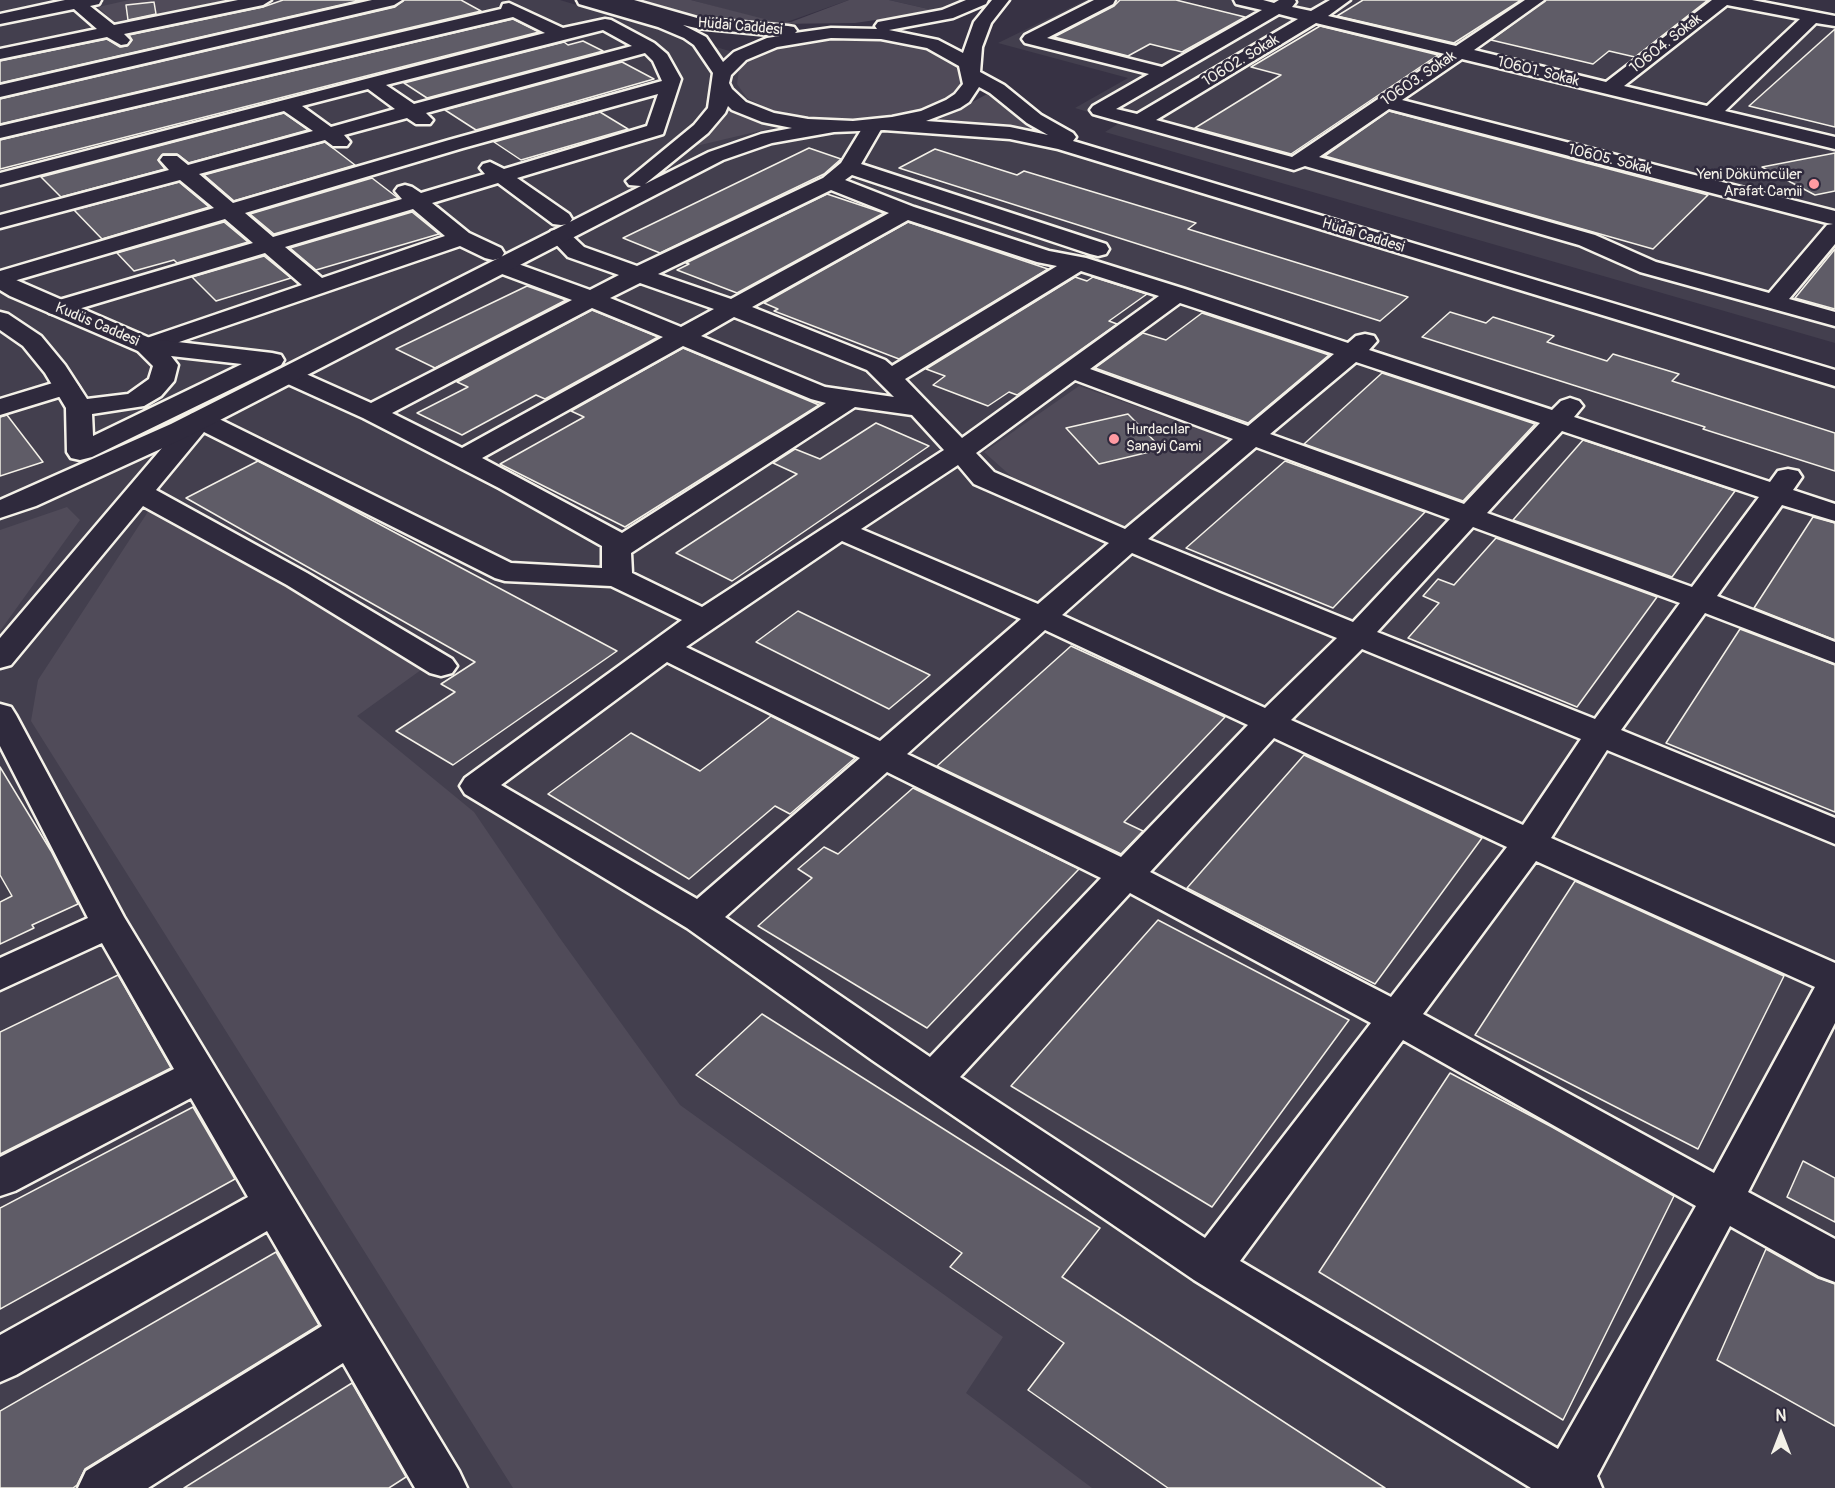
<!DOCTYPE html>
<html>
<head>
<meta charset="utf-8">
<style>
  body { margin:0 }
  #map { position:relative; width:1835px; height:1488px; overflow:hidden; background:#373244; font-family:Pangolin,sans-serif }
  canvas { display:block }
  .north { position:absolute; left:1751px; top:1404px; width:60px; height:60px; -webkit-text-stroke:4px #2f2a3d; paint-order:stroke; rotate:0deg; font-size:16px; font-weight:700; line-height:24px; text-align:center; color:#f4f1e8 }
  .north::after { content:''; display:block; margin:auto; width:21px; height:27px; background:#f4f1e8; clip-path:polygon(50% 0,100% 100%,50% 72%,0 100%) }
</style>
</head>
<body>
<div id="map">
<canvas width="1835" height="1488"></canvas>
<div class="north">N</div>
</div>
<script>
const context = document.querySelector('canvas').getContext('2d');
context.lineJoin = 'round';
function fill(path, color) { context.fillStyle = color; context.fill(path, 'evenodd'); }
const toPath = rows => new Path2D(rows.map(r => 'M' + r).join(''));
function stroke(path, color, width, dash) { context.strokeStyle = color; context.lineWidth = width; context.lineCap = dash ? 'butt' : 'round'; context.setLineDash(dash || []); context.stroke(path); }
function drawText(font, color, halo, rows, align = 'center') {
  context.font = font + ' Pangolin,sans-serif'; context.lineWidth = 5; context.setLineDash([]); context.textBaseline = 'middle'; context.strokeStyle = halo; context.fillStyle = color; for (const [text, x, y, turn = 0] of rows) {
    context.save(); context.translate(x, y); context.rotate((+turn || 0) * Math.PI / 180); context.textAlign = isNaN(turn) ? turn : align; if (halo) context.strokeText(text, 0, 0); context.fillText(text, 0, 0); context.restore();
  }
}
const built = toPath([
  [0,0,560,0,1835,384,1835,1488,0,1488],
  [691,0,849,0,784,23,768,21],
  [889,0,959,0,937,11],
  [1086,0,1750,0,1835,16,1835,343,1105,132,1121,122,1075,108,1128,78,998,43]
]);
const green = toPath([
  [129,0,242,0,124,23,114,22,98,7],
  [642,0,691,0,776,22,791,22,849,0,889,0,937,11,855,23,774,24,704,18],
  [842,36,878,37,912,42,940,51,958,63,964,77,958,91,939,104,910,114,874,120,836,121,799,117,768,109,747,98,737,84,739,70,752,58,775,47],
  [991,92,1017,115,1054,136,993,126,933,123],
  [727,101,789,124,696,146,718,123],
  [1079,386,1233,441,1128,528,1012,477,984,452],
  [153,504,432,662,357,716,474,812,559,937,680,1105,1003,1337,966,1393,1092,1488,513,1488,31,721,38,680],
  [67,507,80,520,0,631,0,530]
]);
const building = toPath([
  [283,0,362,0,0,83,0,61,107,39,120,47,127,46,132,40,129,35,263,7,283,0],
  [404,0,461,0,481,11,0,124,0,99,395,7,404,0],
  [1120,0,1176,0,1245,17,1182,52,1150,44,1128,56,1054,37,1114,6,1120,0],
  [1363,0,1521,0,1454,43,1337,16,1363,0],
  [1546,0,1708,0,1635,57,1609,51,1593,64,1491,40,1546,0],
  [154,2,156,14,128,20,126,5,154,2],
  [513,19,539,32,0,169,0,140,513,19],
  [1320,26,1438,55,1291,154,1195,128,1281,75,1251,67,1320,26],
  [1835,29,1835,127,1749,106,1835,29],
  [583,41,603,51,427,98,404,83,564,42,568,45,583,41],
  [622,62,654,79,476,130,445,110,622,62],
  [1389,111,1468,132,1708,195,1653,249,1325,156,1389,111],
  [600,112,628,129,521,160,494,142,600,112],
  [284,113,308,130,189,163,177,154,163,154,158,160,165,169,61,197,41,177,284,113],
  [325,142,355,165,234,201,204,175,325,142],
  [809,148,841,159,824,174,660,253,623,238,809,148],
  [935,149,1017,175,1024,171,1196,223,1188,229,1408,297,1380,321,899,168,935,149],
  [1835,153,1835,191,1815,195,1762,167,1835,153],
  [372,178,398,198,274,234,250,214,372,178],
  [179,182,209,207,102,239,74,210,179,182],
  [827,194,884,213,737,293,677,270,689,264,686,263,827,194],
  [412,212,439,234,316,270,290,248,412,212],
  [224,222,248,242,177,263,174,260,134,271,117,253,224,222],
  [908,222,1048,269,899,359,774,311,778,309,764,303,908,222],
  [1835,249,1835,309,1795,298,1835,249],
  [264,256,291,278,216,301,192,277,264,256],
  [1075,277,1087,281,1093,277,1147,294,1109,321,1117,324,1017,395,1009,392,988,406,933,385,945,376,926,369,1075,277],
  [527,286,566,300,435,368,396,349,527,286],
  [592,310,658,337,545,399,536,395,462,435,417,413,468,387,457,382,461,380,592,310],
  [1450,312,1486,323,1493,317,1554,336,1547,342,1607,361,1613,354,1679,374,1672,381,1835,433,1835,471,1703,429,1705,427,1422,337,1450,312],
  [1202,313,1329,355,1248,423,1095,368,1143,333,1166,340,1202,313],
  [683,348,819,405,625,527,500,464,584,417,571,411,683,348],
  [1382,373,1535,424,1463,501,1304,444,1382,373],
  [1128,414,1162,449,1099,464,1066,428,1128,414],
  [7,415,43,462,0,476,0,417,7,415],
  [876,423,929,446,732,581,676,553,797,474,773,463,795,449,820,459,876,423],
  [1583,440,1735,491,1672,577,1513,520,1583,440],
  [258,461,321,493,617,651,453,765,396,731,455,692,441,684,475,662,186,498,258,461],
  [1285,461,1425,512,1333,608,1186,548,1285,461],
  [1813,517,1835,523,1835,640,1754,608,1813,517],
  [1496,538,1657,597,1577,707,1408,638,1439,603,1423,596,1438,579,1454,585,1496,538],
  [798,611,930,675,889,709,756,642,798,611],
  [1740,629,1835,665,1835,812,1666,743,1740,629],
  [1071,646,1225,717,1124,822,1143,831,1121,854,937,766,1071,646],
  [771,716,855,758,790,814,775,806,689,879,548,794,631,733,700,771,771,716],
  [1304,755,1482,838,1375,984,1187,888,1304,755],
  [0,767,51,851,78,904,32,925,34,928,0,944,0,902,12,896,0,875,0,767],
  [913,788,1079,869,927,1028,758,926,812,878,798,869,824,847,838,854,913,788],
  [1575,881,1784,976,1698,1149,1475,1035,1575,881],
  [1158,920,1349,1020,1212,1207,1011,1086,1158,920],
  [118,975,171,1068,0,1154,0,1032,118,975],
  [762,1014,1100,1228,1062,1277,1385,1488,1168,1488,1028,1390,1064,1343,950,1267,962,1253,696,1075,762,1014],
  [1450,1073,1552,1127,1674,1196,1563,1420,1319,1272,1450,1073],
  [193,1107,235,1179,0,1309,0,1208,193,1107],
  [1803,1161,1835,1178,1835,1222,1787,1197,1803,1161],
  [1766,1249,1818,1278,1835,1284,1835,1426,1717,1360,1766,1249],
  [276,1252,319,1325,85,1469,77,1485,73,1488,0,1488,0,1411,276,1252],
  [352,1383,406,1477,389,1488,184,1488,352,1383]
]);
const street = toPath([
  [101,0,99,4,90,6,114,25,238,0,271,0,263,5,124,34,130,40,127,44,121,45,107,37,0,59,0,49,97,29,74,9,0,24,0,14,65,0,101,0],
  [372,0,402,0,394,5,0,97,0,85,372,0],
  [1094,0,1115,0,1113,4,1047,38,1162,67,1262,10,1236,4,1234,0,1263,0,1274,3,1279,0,1295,0,1296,2,1292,7,1311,11,1330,0,1350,0,1328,16,1456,46,1525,0,1544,0,1474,50,1606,82,1712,0,1752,0,1835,16,1835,26,1816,23,1725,111,1835,137,1835,149,1462,59,1402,100,1835,211,1835,244,1789,299,1835,312,1835,326,1640,272,1579,245,1305,166,1294,170,1093,114,1090,110,1093,106,1149,74,1025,43,1022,39,1025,35,1094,0],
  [1727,5,1800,19,1707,106,1624,86,1727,5],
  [1279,14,1298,19,1137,114,1116,109,1279,14],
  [1316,23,1445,54,1292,157,1156,120,1316,23],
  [1389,109,1827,223,1833,224,1827,225,1769,293,1656,262,1595,235,1319,157,1389,109],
  [509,3,563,28,605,19,611,20,654,43,667,54,681,79,663,134,517,178,569,214,572,219,569,224,561,225,553,224,498,183,432,203,469,233,501,248,504,253,501,258,493,260,485,258,460,246,147,353,138,351,135,346,138,341,302,285,265,253,65,313,57,315,49,313,45,308,49,303,253,243,225,219,0,285,0,271,214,208,180,180,0,228,0,215,169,170,160,160,163,156,177,156,188,165,313,131,284,111,0,185,0,173,545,33,513,17,0,138,0,126,501,9,503,4,509,3],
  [603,30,632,46,414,104,386,85,603,30],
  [645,53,653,61,662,81,449,140,233,203,199,174,325,140,333,146,347,146,350,142,344,135,407,118,416,124,430,124,433,120,426,113,645,53],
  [368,89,395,109,331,127,302,106,368,89],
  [658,94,647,126,504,169,490,162,483,164,480,168,485,174,421,193,412,187,405,185,398,187,395,191,402,199,273,237,245,213,463,148,658,94],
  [413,209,445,236,322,278,285,247,413,209],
  [873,120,880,122,883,126,861,164,1106,244,1109,249,1106,254,1098,256,1090,254,852,175,845,180,914,207,1049,251,1086,258,1185,289,1348,343,1356,336,1365,334,1374,336,1377,341,1369,350,1552,410,1561,401,1570,398,1579,401,1583,406,1574,417,1770,482,1778,471,1788,469,1798,471,1802,477,1793,490,1835,504,1835,521,1782,505,1717,596,1835,642,1835,663,1705,613,1621,730,1835,818,1835,844,1607,750,1551,838,1835,963,1835,1023,1748,1192,1835,1239,1835,1282,1819,1276,1730,1226,1597,1476,1602,1488,1531,1488,1194,1280,872,1060,687,928,465,794,460,786,465,778,682,620,611,586,505,581,495,578,204,432,156,490,307,573,452,659,457,666,452,673,441,676,430,673,287,585,143,506,11,665,0,668,0,638,191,414,200,412,209,414,511,563,602,568,602,546,499,488,363,418,279,380,276,375,279,370,288,368,297,370,371,403,572,300,494,271,491,266,494,261,502,259,510,261,590,290,619,275,568,257,548,236,551,231,559,229,567,231,584,247,637,266,823,178,841,163,866,122,873,120],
  [831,190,889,213,731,299,658,274,831,190],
  [908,220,1037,262,1057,266,892,366,885,360,752,307,908,220],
  [1081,271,1159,296,962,438,905,379,1081,271],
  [640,283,714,309,681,327,610,298,640,283],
  [1180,303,1334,354,1248,426,1090,369,1180,303],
  [592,308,663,337,462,448,392,413,592,308],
  [734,317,867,370,894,397,825,387,701,336,734,317],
  [683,346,811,399,826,403,622,533,482,458,683,346],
  [1356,362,1540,423,1464,504,1270,434,1356,362],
  [1075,380,1233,439,1125,529,994,472,976,453,1075,380],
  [855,407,912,415,944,450,702,607,632,573,631,553,855,407],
  [1562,431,1759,497,1692,587,1487,513,1562,431],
  [1256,447,1450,519,1353,622,1148,539,1256,447],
  [958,465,974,484,1109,543,1038,604,861,529,958,465],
  [1473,527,1680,603,1595,719,1377,632,1473,527],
  [842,541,1021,619,880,741,686,647,842,541],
  [1132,553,1219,590,1337,638,1265,708,1062,615,1132,553],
  [1045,630,1248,725,1121,857,907,754,1045,630],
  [1362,649,1581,739,1523,825,1291,720,1362,649],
  [667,662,860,758,697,899,501,785,667,662],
  [1274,738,1507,847,1391,997,1150,872,1274,738],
  [887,772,1101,878,930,1057,725,917,887,772],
  [1536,861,1815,987,1714,1173,1423,1014,1536,861],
  [1130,893,1371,1023,1205,1238,960,1077,1130,893],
  [1403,1040,1696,1206,1558,1449,1240,1261,1403,1040],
  [66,379,75,382,79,387,75,392,0,415,0,399,66,379],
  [0,704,11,707,16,715,124,917,459,1471,467,1488,415,1488,343,1363,148,1488,78,1488,86,1471,322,1326,267,1231,16,1375,0,1382,0,1335,248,1197,191,1098,15,1191,0,1196,0,1157,174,1069,102,943,0,990,0,958,88,918,0,746,0,704]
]);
const secondary = toPath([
  [577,0,634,0,697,18,788,26,794,27,797,31,795,33,831,28,877,29,875,26,878,22,942,10,966,0,988,0,986,4,953,18,889,30,938,40,963,53,974,22,992,0,1009,0,991,23,982,47,980,72,1004,85,1041,115,1073,133,1076,137,1073,141,1835,370,1835,386,1058,149,1010,139,884,130,834,132,772,143,723,160,189,436,36,506,0,518,0,500,171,424,641,186,629,185,626,181,694,125,708,108,713,73,694,45,684,38,658,27,579,4,577,0],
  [683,25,696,28,780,36,767,38,734,52,723,62,706,37,683,25],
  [831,38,881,39,927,48,959,66,963,84,955,94,946,100,921,111,892,117,853,121,808,119,774,113,746,102,732,89,729,83,731,75,746,60,777,47,831,38],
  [979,87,990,93,1027,123,1048,135,1010,127,926,121,960,108,969,102,979,87],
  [728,106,732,110,762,122,792,128,761,134,709,152,645,184,708,133,725,113,728,106],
  [0,273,152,339,272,353,281,355,284,360,281,365,92,457,80,460,71,458,67,452,66,408,45,373,23,346,0,330,0,312,8,314,41,336,65,365,87,399,128,394,149,379,153,366,138,351,10,296,0,290,0,273],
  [171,356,242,364,93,436,92,414,144,406,161,396,174,381,178,365,171,356]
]);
const markers = [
  [1814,184,6,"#ff9aa2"],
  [1114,439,6,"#ff9aa2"]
];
const farStreetnames = [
  ["Hüdai Caddesi",740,27,5],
  ["10604. Sokak",1666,44,-38],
  ["10602. Sokak",1241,61,-31],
  ["10601. Sokak",1538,72,14],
  ["10603. Sokak",1419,79,-34],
  ["10605. Sokak",1610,160,14],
  ["Hüdai Caddesi",1363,236,17],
  ["Kudüs Caddesi",97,325,23]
];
const farPoinames = [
  ["Yeni Dökümcüler",1802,175],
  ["Arafat Camii",1802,192],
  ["Hurdacılar",1126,430,"left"],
  ["Sanayi Cami",1126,447,"left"]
];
fill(built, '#433f4e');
fill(green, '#504b59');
fill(building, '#5f5c67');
stroke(building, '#f4f1e8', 1.5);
stroke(street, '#f4f1e8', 5);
stroke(secondary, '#f4f1e8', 5);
fill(street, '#2f2a3d');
fill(secondary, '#2f2a3d');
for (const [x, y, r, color] of markers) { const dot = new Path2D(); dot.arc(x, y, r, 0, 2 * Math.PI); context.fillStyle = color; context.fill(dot); stroke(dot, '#2f2a3d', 2); }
drawText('15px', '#f4f1e8', '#2f2a3d', farStreetnames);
drawText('15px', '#f4f1e8', '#2f2a3d', farPoinames, 'right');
</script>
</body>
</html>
